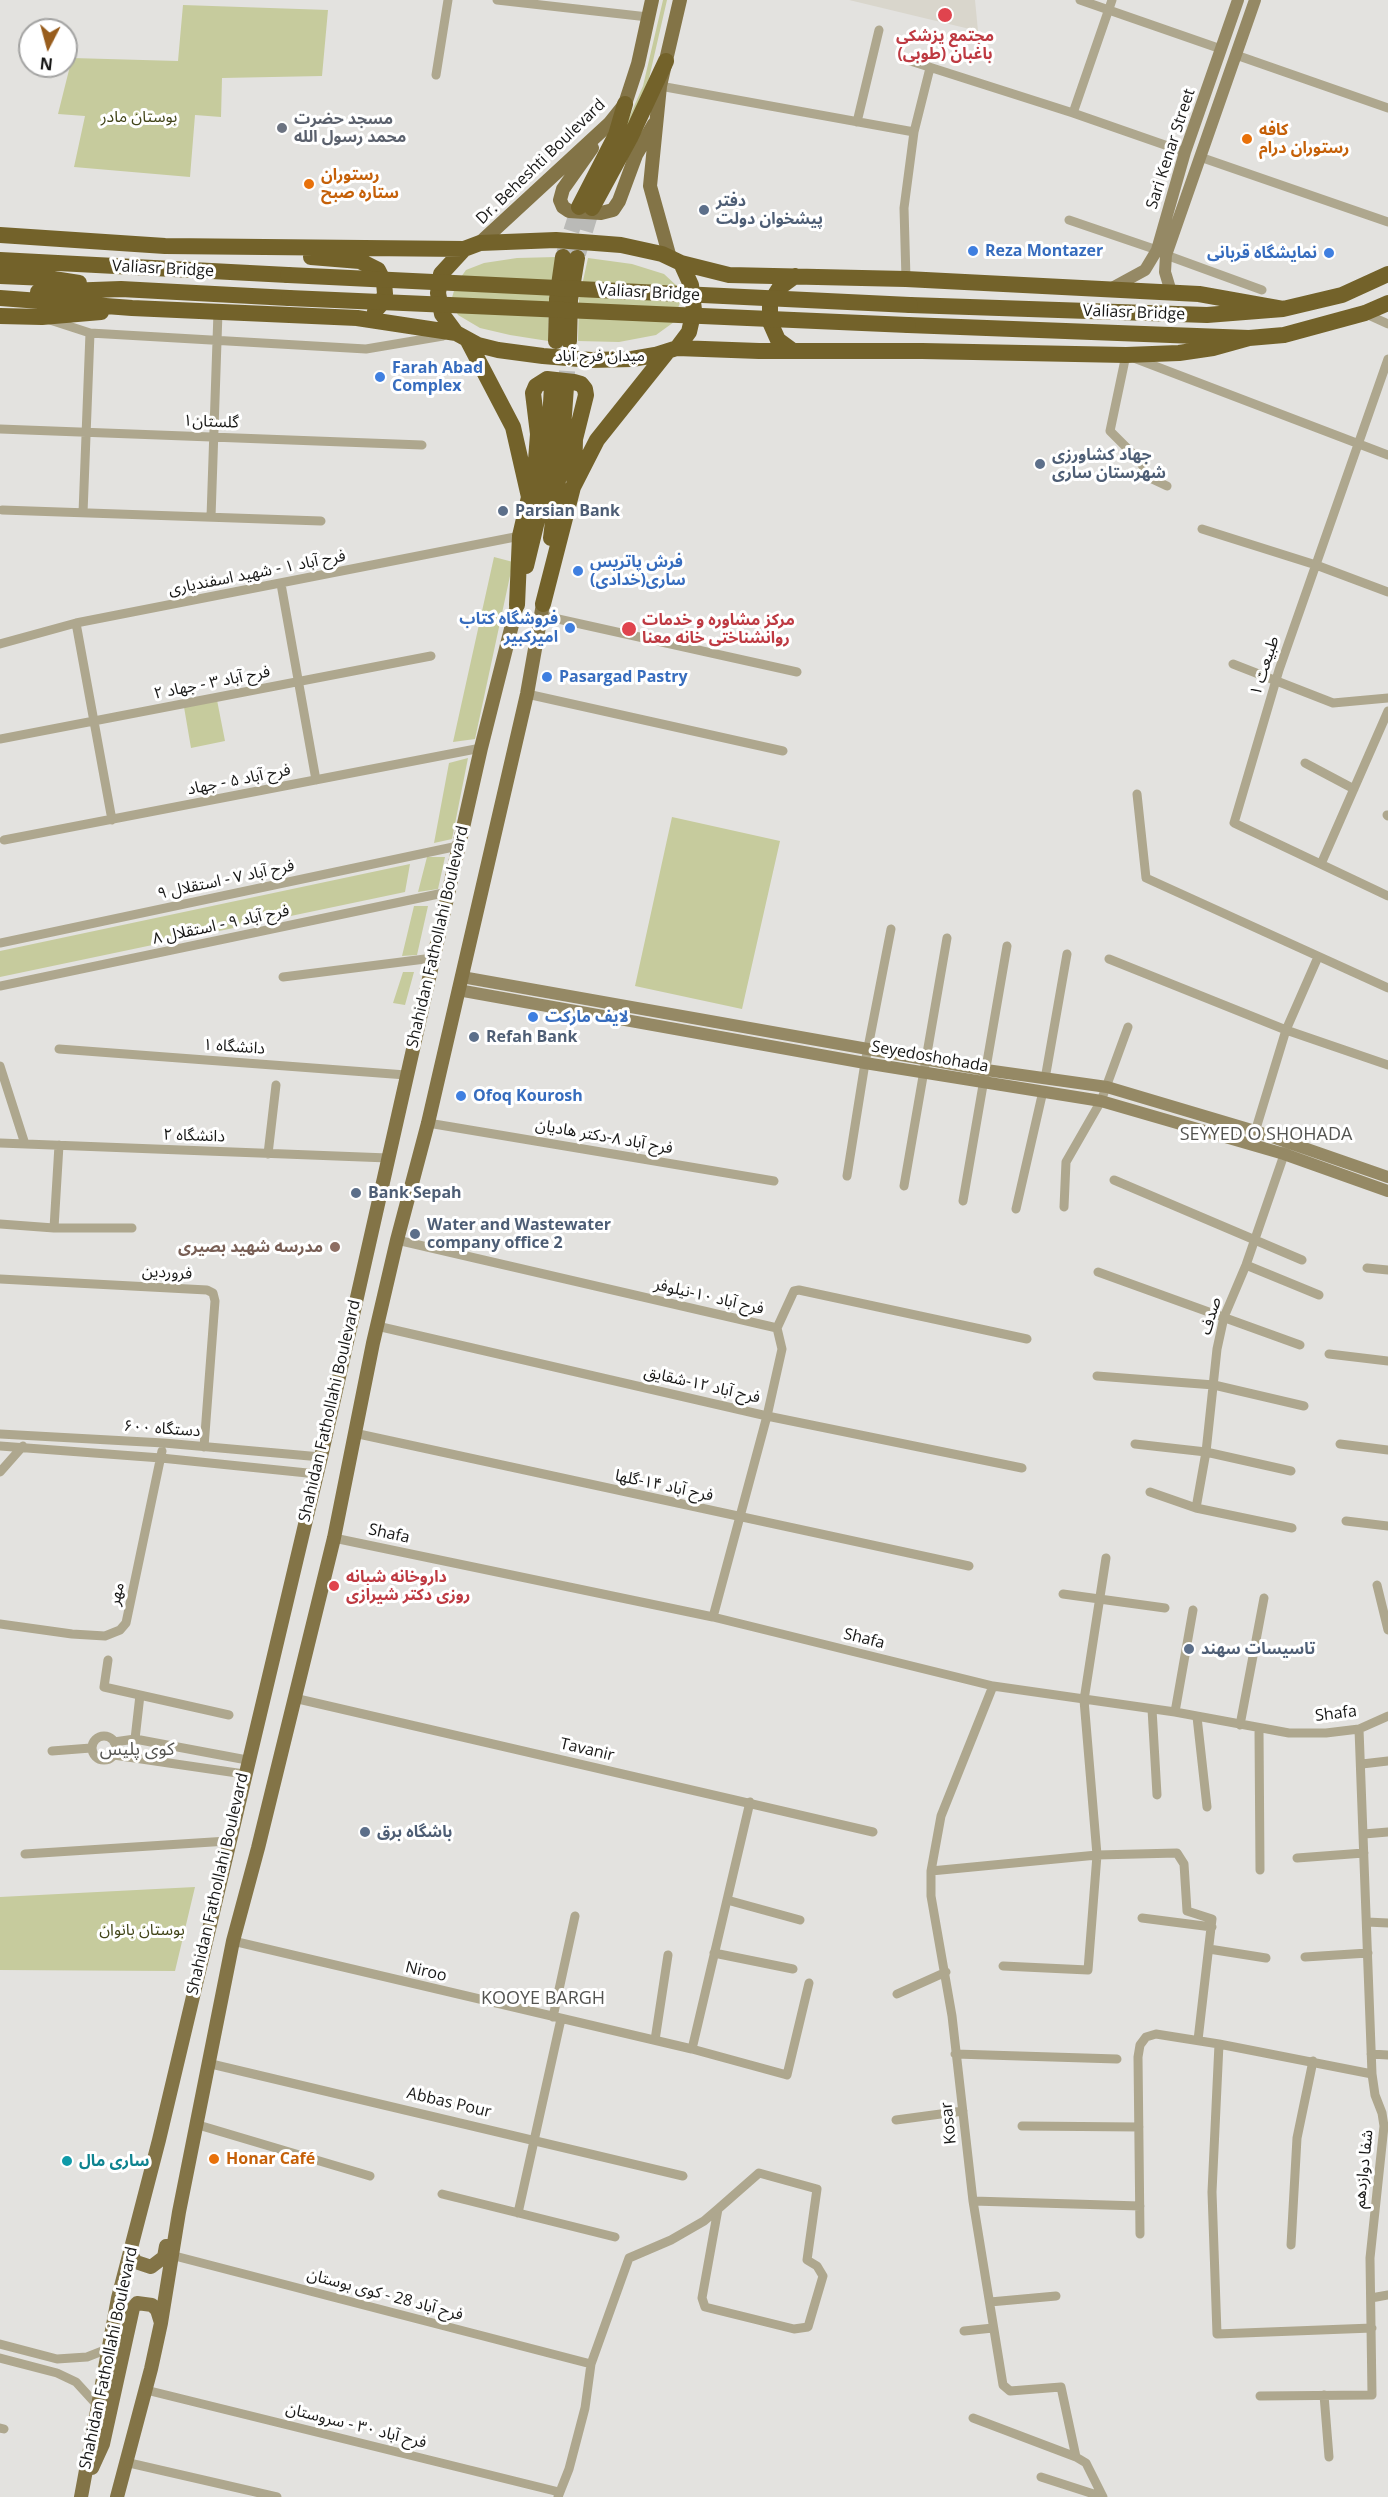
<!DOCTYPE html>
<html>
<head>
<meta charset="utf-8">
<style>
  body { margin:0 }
  #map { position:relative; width:1388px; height:2497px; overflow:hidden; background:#e3e2df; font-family:"Open Sans",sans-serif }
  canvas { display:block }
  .north { position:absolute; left:18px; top:18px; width:60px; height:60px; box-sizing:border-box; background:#fff; border:2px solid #a3a3a2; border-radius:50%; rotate:186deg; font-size:16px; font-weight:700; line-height:24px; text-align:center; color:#181817 }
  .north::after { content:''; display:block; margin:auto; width:21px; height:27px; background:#985d1d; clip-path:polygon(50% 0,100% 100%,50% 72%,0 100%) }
</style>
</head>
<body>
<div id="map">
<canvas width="1388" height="2497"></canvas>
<div class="north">N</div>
</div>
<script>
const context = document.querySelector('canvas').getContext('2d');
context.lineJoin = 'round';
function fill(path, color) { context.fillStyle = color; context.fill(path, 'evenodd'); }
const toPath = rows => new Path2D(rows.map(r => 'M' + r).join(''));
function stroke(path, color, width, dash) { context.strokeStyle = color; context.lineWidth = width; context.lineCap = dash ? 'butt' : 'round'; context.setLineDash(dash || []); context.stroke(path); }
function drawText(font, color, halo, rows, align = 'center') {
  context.font = font + ' "Open Sans","Noto Sans Arabic",sans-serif'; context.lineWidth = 6; context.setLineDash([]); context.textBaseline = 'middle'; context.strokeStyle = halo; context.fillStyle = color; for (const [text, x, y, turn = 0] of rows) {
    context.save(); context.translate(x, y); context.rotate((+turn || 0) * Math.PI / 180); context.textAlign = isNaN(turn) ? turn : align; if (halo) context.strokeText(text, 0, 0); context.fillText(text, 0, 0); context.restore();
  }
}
const built = toPath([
  [849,0,975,0,978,31]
]);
const green = toPath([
  [663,0,667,0,647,87,638,113,624,129,643,86],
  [183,5,328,10,322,76,222,78,221,117,195,115,190,177,74,167,85,116,58,114,72,58,178,61],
  [556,257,549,298,548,341,510,335,480,328,458,315,451,301,456,284,466,270,484,263,517,258],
  [588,258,632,264,664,274,677,286,680,302,674,322,656,335,619,342,578,341,579,299],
  [494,557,513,562,475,739,453,742],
  [217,700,225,741,191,748,184,707],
  [468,758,452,839,434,843,449,763],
  [672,817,780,841,742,1009,635,986],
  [427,857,445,857,438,889,418,892],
  [410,864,405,892,0,977,0,951],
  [414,906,428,906,417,955,402,956],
  [403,972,414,972,405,1005,393,1003],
  [195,1887,175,1971,0,1970,0,1897]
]);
const highwayTunnel = toPath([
  [564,254,579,207],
  [578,254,592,208],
  [566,387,569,343]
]);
const street = toPath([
  [497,0,648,17],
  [1080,0,1221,49],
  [1236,55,1388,108],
  [901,58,1073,113,1185,152],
  [436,75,448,0],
  [660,86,914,132],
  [1073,113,1112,0],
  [857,122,879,30],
  [1200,157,1388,222],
  [1069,220,1157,250],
  [1166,255,1262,290],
  [906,279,904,208,914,132,930,68],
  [1366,314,1388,324],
  [50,320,90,333,366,349,443,336],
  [1388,359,1279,670,1234,823,1388,896],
  [0,429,422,445],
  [1167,486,1150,478,1139,460,1110,431,1126,355,1388,455],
  [2,510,321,521],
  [83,513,90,333],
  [211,517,218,312],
  [1202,529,1316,565,1388,592],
  [281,584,316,780],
  [540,615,797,672],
  [76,623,112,820],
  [0,644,76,623,520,536],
  [1233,664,1333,703,1388,698],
  [527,694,783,751],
  [0,739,431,656],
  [1305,763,1354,789],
  [1137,794,1146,878,1388,988],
  [1387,815,1388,816],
  [4,840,481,748],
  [1321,864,1388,711],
  [0,943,458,846],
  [1109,959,1286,1030,1388,1065],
  [283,977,433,958],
  [0,986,448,892],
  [59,1049,406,1075],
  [0,1066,25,1144],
  [1045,1079,1067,954],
  [428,1123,774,1181],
  [0,1143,388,1158],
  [59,1145,54,1228,132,1228],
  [1251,1145,1286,1030,1318,957],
  [268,1154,276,1085],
  [847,1176,865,1063,891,929],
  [1114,1180,1302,1260],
  [904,1186,947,938],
  [963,1201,1007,946],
  [1064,1207,1066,1162,1101,1101,1128,1027],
  [1016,1209,1043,1091],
  [0,1224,54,1228],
  [397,1240,777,1328,794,1291,799,1290,1027,1339],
  [1246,1265,1319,1295],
  [1367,1268,1388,1270],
  [1098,1272,1300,1345],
  [0,1279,207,1290,213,1293,215,1301,204,1447],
  [377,1326,767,1416,1022,1468],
  [1329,1354,1388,1361],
  [1097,1376,1214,1385,1304,1406],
  [354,1433,969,1566],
  [0,1434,164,1443,321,1457],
  [1135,1444,1206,1452,1291,1471],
  [1340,1444,1388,1450],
  [0,1446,161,1458,317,1474],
  [0,1472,23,1446],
  [1150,1492,1196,1508,1292,1528],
  [1196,1508,1206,1452,1217,1349,1224,1317,1246,1265,1286,1149],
  [1346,1521,1388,1526],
  [334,1538,713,1617,993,1686,1175,1712,1289,1733,1326,1733,1359,1729,1388,1716],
  [1377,1585,1388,1630],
  [1063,1594,1165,1608],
  [713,1617,767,1416,782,1349,777,1328],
  [0,1624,72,1634,105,1636,120,1630,126,1623,162,1451],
  [108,1660,104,1687,229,1715],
  [993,1686,941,1816,931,1871,931,1896,952,2016,973,2201,1003,2385,1010,2391,1061,2387,1076,2457,1086,2463,1103,2497],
  [294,1698,873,1832],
  [1152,1709,1157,1795],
  [1175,1712,1193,1610],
  [1197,1717,1207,1807],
  [1240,1725,1264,1598],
  [1259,1729,1260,1870],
  '92 1748a12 12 0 1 1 24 0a12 12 0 1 1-24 0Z',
  [135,1739,140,1695],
  [114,1742,135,1739,247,1760],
  [52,1751,91,1748],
  [114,1755,244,1774],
  [1362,1764,1388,1761],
  [1364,1834,1388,1832],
  [25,1854,228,1841],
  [1297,1858,1364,1853],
  [931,1871,1097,1855,1177,1853,1184,1864,1187,1911,1212,1919,1198,2040],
  [727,1900,800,1920],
  [1142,1918,1212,1927],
  [1367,1922,1388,1923],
  [233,1941,692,2049,787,2075,809,1983],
  [1209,1949,1266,1958],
  [714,1953,793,1969],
  [1305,1957,1368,1953],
  [1003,1966,1088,1970,1097,1855,1084,1700,1106,1558],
  [897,1994,946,1972],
  [553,2017,575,1916],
  [655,2040,668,1955],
  [1219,2044,1212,2192,1217,2334,1372,2328],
  [692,2049,750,1802],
  [955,2054,1117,2059],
  [1371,2054,1388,2055],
  [207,2063,683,2176],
  [896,2120,963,2111],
  [195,2124,370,2176],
  [1022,2126,1139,2127],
  [442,2194,615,2237],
  [973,2201,1140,2206],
  [518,2213,561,2019],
  [1140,2234,1138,2057,1140,2045,1146,2037,1156,2034,1219,2044,1372,2074],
  [1291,2245,1297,2138,1313,2061],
  [171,2255,591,2364],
  [1371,2298,1388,2295],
  [990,2302,1056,2296],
  [964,2331,993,2328],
  [0,2344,57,2359,87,2357,110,2348],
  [0,2358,57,2373,76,2382,97,2405],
  [146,2390,559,2492],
  [1324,2395,1329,2457],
  [1260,2396,1372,2395,1370,2258,1384,2126,1382,2113,1375,2095,1372,2074,1359,1729],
  [973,2418,1076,2457],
  [0,2428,4,2429],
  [125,2462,277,2497],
  [1041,2477,1103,2497],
  [558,2497,569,2469,585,2408,591,2364,629,2258,671,2240,704,2221,718,2209,759,2173,817,2189,807,2260,817,2266,823,2276,808,2327,794,2329,705,2307,702,2298,718,2209]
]);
const secondary = toPath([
  [1112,288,1145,270,1157,250,1185,152,1238,0],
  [1171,292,1165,272,1166,255,1255,0],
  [462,977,986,1070,1107,1087,1255,1131,1388,1177],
  [458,990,865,1063,1101,1101,1284,1154,1388,1191]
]);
const primary = toPath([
  [592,148,563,189,560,200,563,207,569,211,601,213,613,210,619,201,636,155,654,124],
  [480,243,609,124,625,104,638,64,652,0],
  [670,258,650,186,660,86,680,0],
  [130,2253,136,2262,151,2267,164,2257,166,2246],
  [92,2468,103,2444,133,2308,137,2303,152,2305,157,2310,161,2323],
  [81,2497,118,2298,159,2140,321,1457,481,748,517,605],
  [117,2497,151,2369,161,2323,179,2212,233,1941,258,1848,334,1538,373,1343,397,1240,428,1123,527,694,543,604]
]);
const highway = toPath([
  [579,207,616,135,625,104],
  [592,208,630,138,666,61],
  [0,235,165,246,464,249,480,243,556,240,621,245,662,254,681,263,691,285,694,310,689,332,677,348,655,355,632,359,591,360,543,356,498,350,478,345,456,333,442,314,438,293,441,274,464,249],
  [311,257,360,261,378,270,384,282,385,294,381,304,375,311],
  [0,260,288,275],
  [681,263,729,275,906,279,1199,294,1283,309],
  [0,276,47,278,79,283],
  [38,292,121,289,289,298],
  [0,298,132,308,357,318,456,333],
  [910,305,1207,315,1283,309,1342,295,1388,274],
  [0,316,42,317,101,312],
  [908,325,1249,338,1284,335,1365,313,1388,303],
  [467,339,513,427,529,497,520,536,517,605],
  [556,341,557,299,563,257],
  [569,341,570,300,577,258],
  [677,348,759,351,922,351,1126,355,1179,353,1213,348,1249,338],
  [793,351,778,340,770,322,770,303,780,287,795,276],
  [530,491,535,473,538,434,533,393,536,386,547,379,574,382,581,384,585,389,586,395,575,439,574,480],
  [551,538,561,456,566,387],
  [526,566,543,496,548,455,552,386],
  [543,604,573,487,597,440,668,351]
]);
const highwayBridge = toPath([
  [288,275,910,305],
  [289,298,908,325]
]);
const markers = [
  [945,15,8,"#e0444e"],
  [282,128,6,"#6b7280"],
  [1247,139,6,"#e8710a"],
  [309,184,6,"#e8710a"],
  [704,210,6,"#5c6f8a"],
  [973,251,6,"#3f7fe0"],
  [1329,253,6,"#3f7fe0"],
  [380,377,6,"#3f7fe0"],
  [1040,464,6,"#5c6f8a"],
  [503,511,6,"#5c6f8a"],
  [578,571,6,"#3f7fe0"],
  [570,628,6,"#3f7fe0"],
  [629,629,8,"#e0444e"],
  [547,677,6,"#3f7fe0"],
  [533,1017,6,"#3f7fe0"],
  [474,1037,6,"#5c6f8a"],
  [461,1096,6,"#3f7fe0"],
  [356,1193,6,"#5c6f8a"],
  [415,1234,6,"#5c6f8a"],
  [335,1247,6,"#8d6e63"],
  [334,1586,6,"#e0444e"],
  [1189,1649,6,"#5c6f8a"],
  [365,1832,6,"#5c6f8a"],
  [214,2159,6,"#e8710a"],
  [67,2161,6,"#0f9aa8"]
];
const healthNames = [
  ["مجتمع پزشکی",945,36,"center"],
  ["باغبان (طوبی)",945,54,"center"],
  ["مرکز مشاوره و خدمات",642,620],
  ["روانشناختی خانه معنا",642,638],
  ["داروخانه شبانه",346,1577],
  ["روزی دکتر شیرازی",346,1595]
];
const parkNames = [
  ["بوستان مادر",139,117],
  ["بوستان بانوان",142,1930]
];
const worshipNames = [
  ["مسجد حضرت",294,119],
  ["محمد رسول الله",294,137]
];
const foodNames = [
  ["کافه",1259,130],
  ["رستوران درام",1259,148],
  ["رستوران",321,175],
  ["ستاره صبح",321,193],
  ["Honar Café",226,2159]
];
const streetNames = [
  ["Sari Kenar Street",1171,149,-72],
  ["Dr. Beheshti Boulevard",541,162,-44],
  ["Valiasr Bridge",163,269,3],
  ["Valiasr Bridge",649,293,3],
  ["Valiasr Bridge",1134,313,2],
  ["میدان فرح آباد",600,356],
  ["گلستان۱",211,422,2],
  ["فرح آباد ۱ - شهید اسفندیاری",257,573,-11],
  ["طبیعت ۱",1265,666,-72],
  ["فرح آباد ۳ - جهاد ۲",212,683,-11],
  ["فرح آباد ۵ - جهاد",239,780,-11],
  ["فرح آباد ۷ - استقلال ۹",226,880,-12],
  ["فرح آباد ۹ - استقلال ۸",221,925,-12],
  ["Shahidan Fathollahi Boulevard",438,937,-77],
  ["دانشگاه ۱",234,1047,4],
  ["Seyedoshohada",930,1057,10],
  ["دانشگاه ۲",194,1136,2],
  ["فرح آباد ۸-دکتر هادیان",604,1137,10],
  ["فروردین",167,1273,3],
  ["فرح آباد ۱۰-نیلوفر",709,1297,13],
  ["صدف",1211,1316,-73],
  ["فرح آباد ۱۲-شقایق",702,1385,13],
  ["Shahidan Fathollahi Boulevard",330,1411,-77],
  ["۶۰۰ دستگاه",162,1429,4],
  ["فرح آباد ۱۴-گلها",664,1486,12],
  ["Shafa",389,1534,12],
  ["مهر",117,1594,-77],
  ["Shafa",864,1639,14],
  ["Shafa",1336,1714,-7],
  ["Tavanir",587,1750,13],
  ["Shahidan Fathollahi Boulevard",218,1884,-77],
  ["Niroo",426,1972,13],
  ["Abbas Pour",449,2103,13],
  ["Kosar",949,2123,-96],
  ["شفا دوازدهم",1364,2169,-84],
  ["فرح آباد 28 - کوی بوستان",385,2295,15],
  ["Shahidan Fathollahi Boulevard",109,2358,-78],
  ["فرح آباد ۳۰ - سروستان",356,2426,14]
];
const serviceNames = [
  ["دفتر",716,201],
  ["پیشخوان دولت",716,219],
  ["جهاد کشاورزی",1052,455],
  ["شهرستان ساری",1052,473],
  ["Parsian Bank",515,511],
  ["Refah Bank",486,1037],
  ["Bank Sepah",368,1193],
  ["Water and Wastewater",427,1225],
  ["company office 2",427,1243],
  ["تاسیسات سهند",1201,1649],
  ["باشگاه برق",377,1832]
];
const shopNames = [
  ["Reza Montazer",985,251],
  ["نمایشگاه قربانی",1317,253,"right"],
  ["Farah Abad",392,368],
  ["Complex",392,386],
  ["فرش پاتریس",590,562],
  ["(خدادی)ساری",590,580],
  ["فروشگاه کتاب",558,619,"right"],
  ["امیرکبیر",558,637,"right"],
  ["Pasargad Pastry",559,677],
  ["لایف مارکت",545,1017],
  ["Ofoq Kourosh",473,1096]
];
const educationNames = [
  ["مدرسه شهید بصیری",323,1247]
];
const cultureNames = [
  ["ساری مال",79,2161]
];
const neighbourhoodNames = [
  ["SEYYED O SHOHADA",1266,1135],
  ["کوی پلیس",137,1750],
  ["KOOYE BARGH",543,1999]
];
fill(built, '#d9d6cc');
fill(green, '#c6cb9d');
stroke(highwayTunnel, '#babab7', 16, [16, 8]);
stroke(street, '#aea78e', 9);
stroke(secondary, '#958965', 12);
stroke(primary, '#837447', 14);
stroke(highway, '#73622a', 16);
stroke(highwayBridge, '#73622a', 16);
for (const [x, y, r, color] of markers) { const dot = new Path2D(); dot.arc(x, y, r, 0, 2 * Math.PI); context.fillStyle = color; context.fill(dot); stroke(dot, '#fff', 2); }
drawText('bold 16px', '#be3a42', '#fff', healthNames, 'left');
drawText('16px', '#424519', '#fff', parkNames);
drawText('bold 16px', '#5b616d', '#fff', worshipNames, 'left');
drawText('bold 16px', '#c56008', '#fff', foodNames, 'left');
drawText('16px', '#181817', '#fff', streetNames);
drawText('bold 16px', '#4e5e75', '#fff', serviceNames, 'left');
drawText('bold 16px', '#366cbe', '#fff', shopNames, 'left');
drawText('bold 16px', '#785e54', '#fff', educationNames, 'right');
drawText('bold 16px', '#0d838f', '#fff', cultureNames, 'left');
drawText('18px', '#545451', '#fff', neighbourhoodNames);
</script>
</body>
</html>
